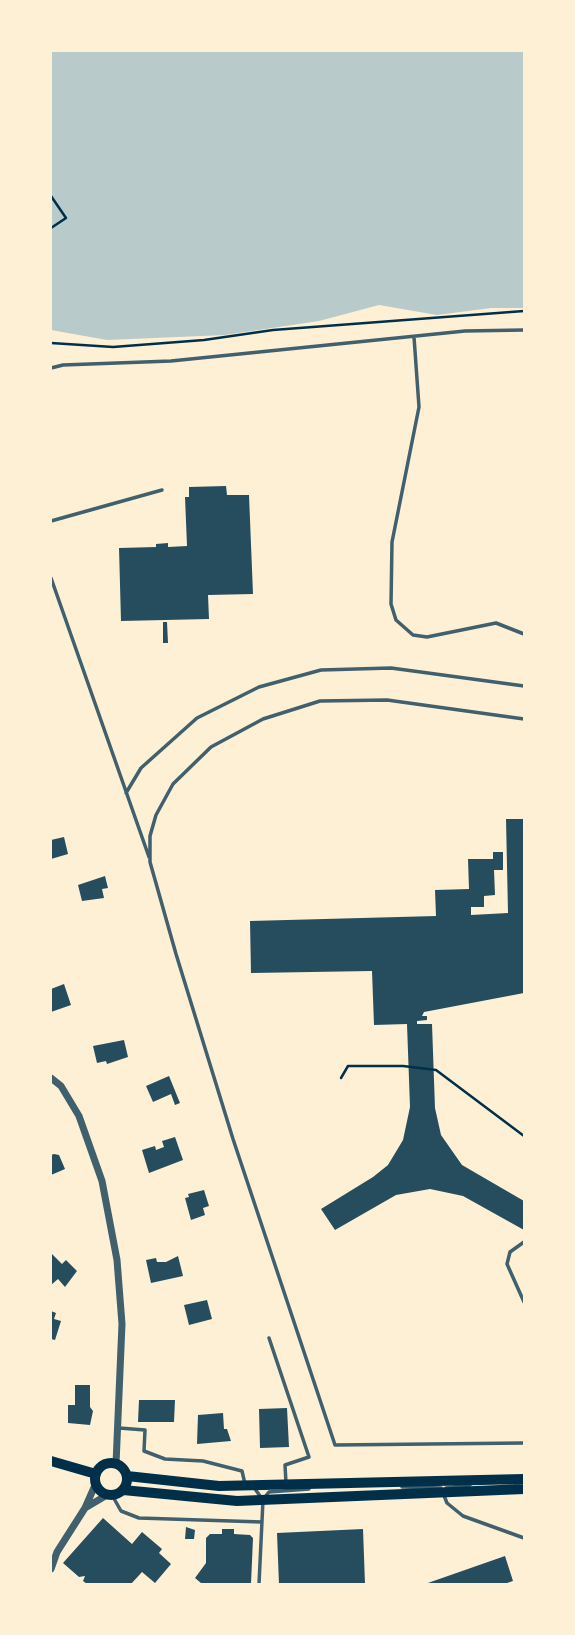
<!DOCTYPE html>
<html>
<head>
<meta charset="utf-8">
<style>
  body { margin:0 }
  #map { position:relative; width:575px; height:1635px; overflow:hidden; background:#fdf0d5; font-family:"DM Sans",sans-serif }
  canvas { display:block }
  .frame { position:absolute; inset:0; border:52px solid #fdf0d5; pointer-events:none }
</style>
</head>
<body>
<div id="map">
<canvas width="575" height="1635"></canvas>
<div class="frame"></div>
</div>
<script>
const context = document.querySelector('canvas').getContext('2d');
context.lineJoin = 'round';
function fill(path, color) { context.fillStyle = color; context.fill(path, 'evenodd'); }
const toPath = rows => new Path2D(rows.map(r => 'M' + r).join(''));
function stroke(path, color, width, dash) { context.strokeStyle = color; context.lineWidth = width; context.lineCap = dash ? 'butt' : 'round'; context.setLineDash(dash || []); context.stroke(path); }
const green = toPath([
  [51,51,524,51,524,308,491,308,437,315,379,305,319,321,225,335,107,340,51,330]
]);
const building = toPath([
  [226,486,227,495,249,495,253,594,208,595,209,619,121,621,119,548,156,547,156,544,168,543,168,547,187,546,185,497,189,497,189,487],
  [163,622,167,622,168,643,163,643],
  [506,819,524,819,524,993,424,1012,422,1016,427,1016,427,1020,417,1021,417,1024,432,1024,435,1108,441,1135,462,1165,524,1201,524,1230,463,1196,430,1189,396,1195,335,1230,321,1209,373,1177,388,1165,403,1140,410,1107,407,1024,374,1025,372,971,251,973,250,921,436,916,435,890,469,889,468,859,493,859,493,852,503,852,503,870,494,870,495,895,484,896,484,907,471,907,471,915,508,913],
  [64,837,68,854,51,859,51,840],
  [105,876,108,888,102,889,104,898,82,901,78,885],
  [64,984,71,1005,51,1012,51,989],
  [124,1040,128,1057,107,1064,106,1061,97,1063,93,1046],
  [169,1076,180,1103,175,1105,171,1094,153,1102,146,1086],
  [175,1137,183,1160,149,1173,142,1150,155,1146,156,1150,164,1147,162,1141],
  [54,1154,59,1155,65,1169,51,1175,51,1155],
  [204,1190,209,1206,203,1208,205,1215,191,1220,185,1198,189,1197,188,1194],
  [52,1254,62,1264,66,1260,77,1271,65,1287,58,1279,51,1285],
  [178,1256,183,1276,151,1283,146,1260,156,1258,157,1262,166,1262],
  [207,1300,212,1319,189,1325,184,1305],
  [51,1311,56,1313,54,1319,61,1321,55,1340,51,1339],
  [75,1385,90,1385,90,1407,93,1411,90,1425,68,1423,68,1405,75,1405],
  [139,1400,175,1400,174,1422,138,1422],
  [287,1408,289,1447,260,1448,259,1409],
  [223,1413,224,1429,227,1429,231,1441,197,1444,198,1415],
  [103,1518,132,1544,142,1532,162,1549,159,1553,171,1564,155,1583,142,1572,131,1584,87,1584,83,1581,85,1576,79,1577,63,1563],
  [186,1527,195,1530,194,1539,185,1539],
  [222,1529,234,1529,234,1534,250,1535,253,1538,251,1584,201,1583,195,1578,206,1563,206,1538,210,1534,222,1534],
  [363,1529,365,1584,279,1584,277,1533],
  [505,1556,513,1581,504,1584,425,1584]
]);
const path = toPath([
  [51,196,66,218,51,228],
  [51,343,113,347,204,340,273,330,524,311],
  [341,1078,348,1066,403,1066,436,1070,524,1136]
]);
const service = toPath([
  [414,337,419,407,392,542,391,604,396,620,413,635,427,637,496,623,524,634],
  [51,368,63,365,171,361,465,331,524,330],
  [51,521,162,490],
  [51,578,149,857],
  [524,719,387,700,320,701,263,719,211,747,173,784,156,815,150,836,150,862,176,954,233,1139,335,1445,524,1443],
  [126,793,141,768,197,718,259,687,321,670,391,668,524,686],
  [524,1242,510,1252,507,1264,524,1302],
  [269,1338,309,1457,285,1465,286,1483],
  [119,1428,145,1430,144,1451,165,1459,203,1461,242,1471,245,1484],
  [402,1487,441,1488,447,1503,463,1516,524,1538],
  [446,1488,470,1485],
  [255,1489,263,1500,259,1584],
  [112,1495,121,1511,139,1518,262,1522],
  [264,1498,269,1492,309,1489]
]);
const minor = toPath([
  [51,1078,61,1086,79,1116,102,1181,117,1260,122,1324,116,1464],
  [85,1508,107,1495],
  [51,1569,57,1552,85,1508,96,1483]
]);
const secondary = toPath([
  [51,1461,96,1474],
  '95 1479a16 16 0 1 1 32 0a16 16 0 1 1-32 0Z',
  [127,1476,219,1486,524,1479],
  [123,1490,237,1501,524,1489]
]);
fill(green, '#b9caca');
fill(building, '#264d5e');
stroke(path, '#003049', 2.5);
stroke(service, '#3f606c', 3.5);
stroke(minor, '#3f606c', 7);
stroke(secondary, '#003049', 10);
</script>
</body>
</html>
